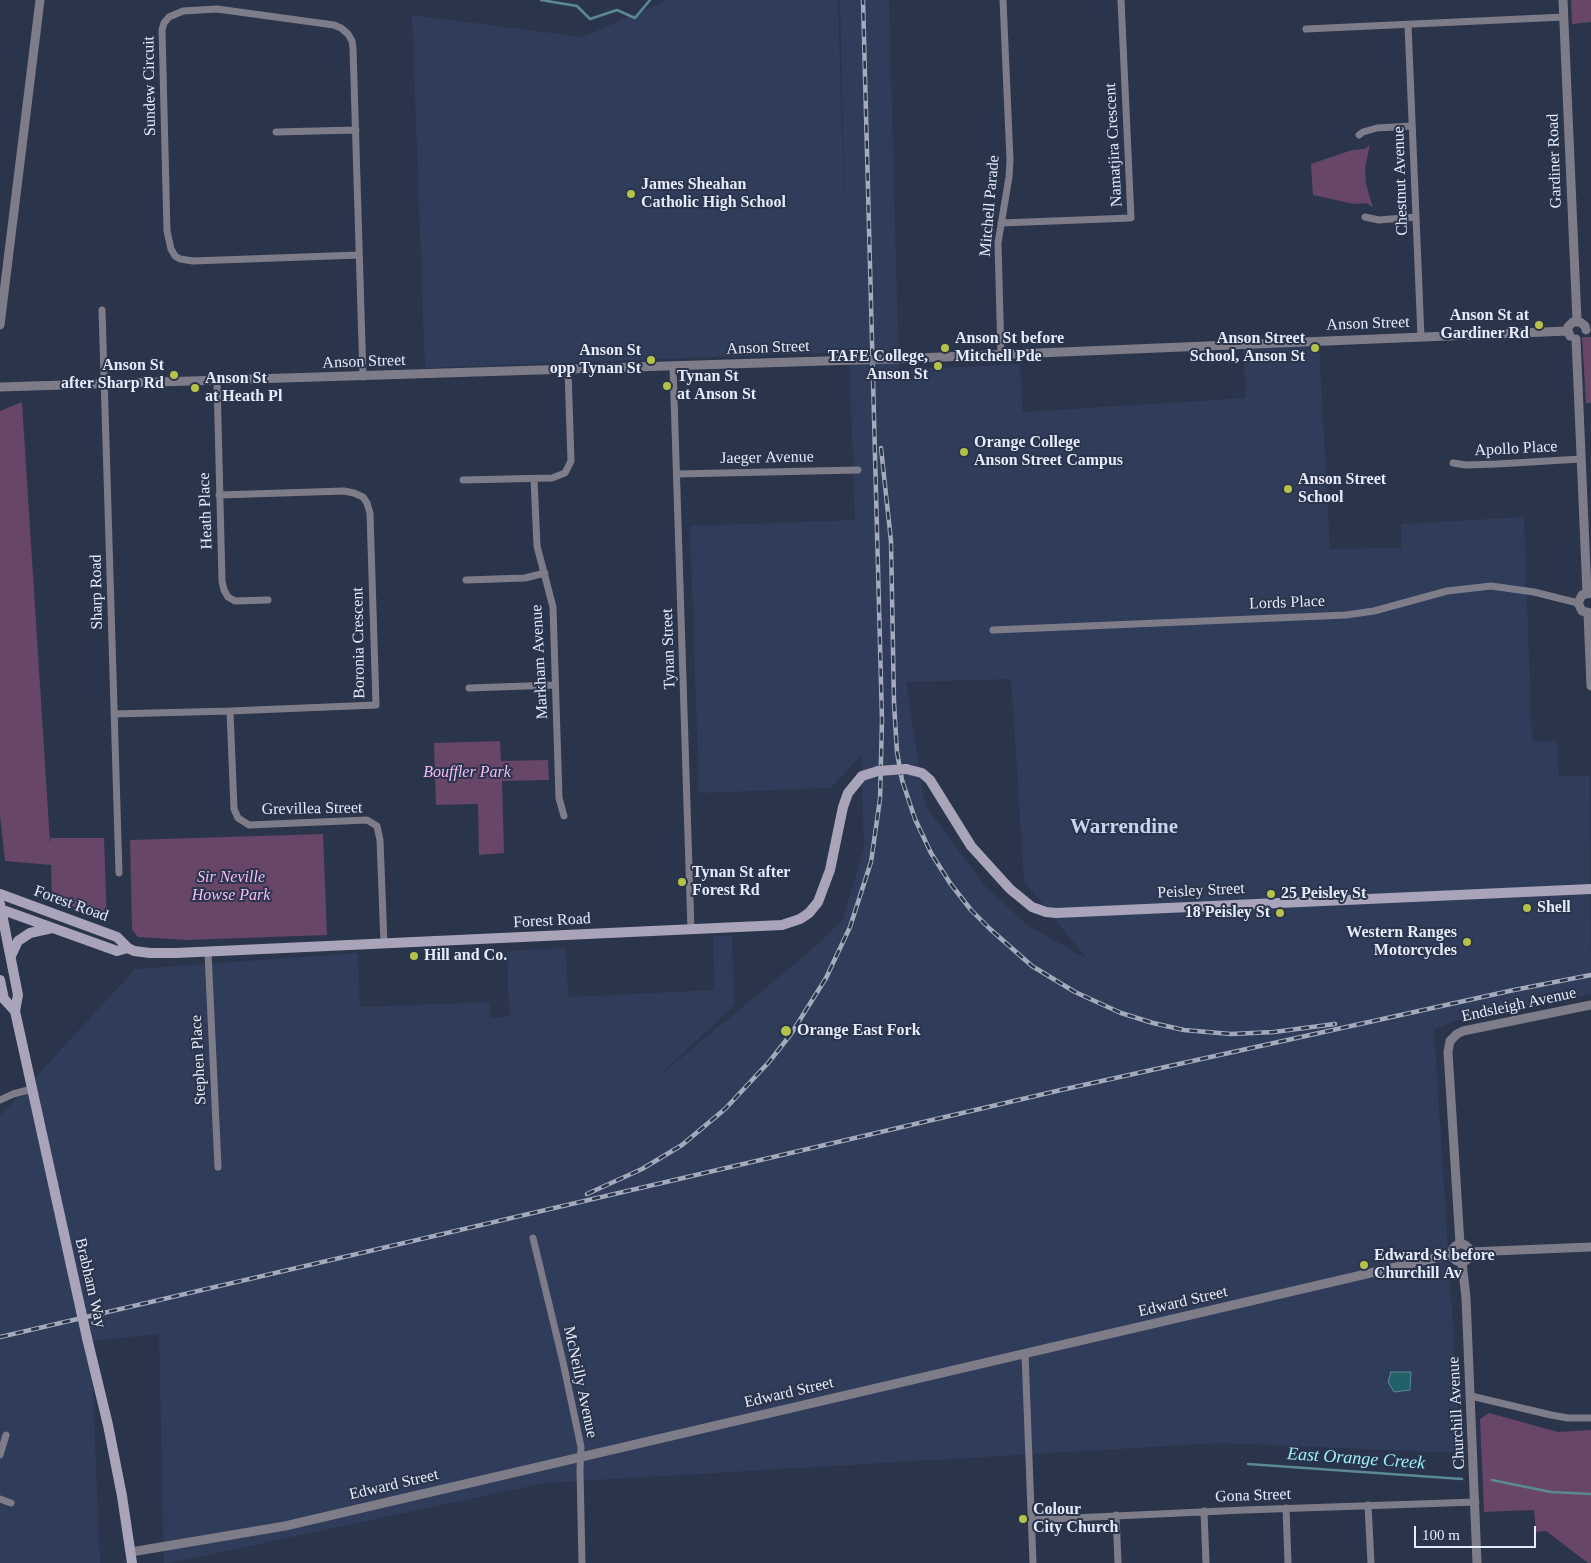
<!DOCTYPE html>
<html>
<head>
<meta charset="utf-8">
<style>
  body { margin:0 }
  #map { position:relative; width:1591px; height:1563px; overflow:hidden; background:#2a344b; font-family:"Times New Roman",serif }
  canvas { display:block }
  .scale { position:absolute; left:1414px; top:1526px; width:122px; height:22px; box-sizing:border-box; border:2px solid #e4ebfa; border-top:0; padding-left:6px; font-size:15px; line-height:18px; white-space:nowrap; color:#e4ebfa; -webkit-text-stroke:4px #2a344b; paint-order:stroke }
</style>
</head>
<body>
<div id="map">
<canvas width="1591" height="1563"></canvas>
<div class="scale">100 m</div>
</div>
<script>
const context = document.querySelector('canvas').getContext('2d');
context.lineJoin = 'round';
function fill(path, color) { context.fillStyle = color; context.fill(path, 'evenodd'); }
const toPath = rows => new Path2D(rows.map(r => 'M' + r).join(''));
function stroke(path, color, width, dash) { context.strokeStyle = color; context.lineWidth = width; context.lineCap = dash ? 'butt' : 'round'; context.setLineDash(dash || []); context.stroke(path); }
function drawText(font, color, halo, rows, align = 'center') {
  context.font = font + ' "Times New Roman",serif'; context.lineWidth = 4; context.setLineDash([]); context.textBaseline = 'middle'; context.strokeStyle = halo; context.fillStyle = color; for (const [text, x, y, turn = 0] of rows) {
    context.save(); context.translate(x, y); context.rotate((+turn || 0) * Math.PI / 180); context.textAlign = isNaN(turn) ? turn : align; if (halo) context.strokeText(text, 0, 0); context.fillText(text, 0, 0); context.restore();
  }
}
const built = toPath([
  [667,0,838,0,845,227,840,0,889,0,899,370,1020,364,1023,412,1246,398,1243,349,1319,345,1330,549,1401,548,1401,524,1524,517,1532,741,1557,741,1559,776,1590,776,1591,994,1455,1021,1434,1029,1461,1453,1221,1443,545,1483,170,1563,164,1563,159,1334,91,1341,100,1563,0,1563,0,1116,135,969,358,953,360,1007,490,1002,491,1018,509,1016,507,951,566,948,568,997,714,990,713,936,732,936,734,1005,660,1075,802,958,843,920,864,847,861,756,830,788,699,793,690,526,855,520,849,352,425,368,412,15,583,37],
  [1011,679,1024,881,1087,959,1027,925,985,886,925,805,906,682]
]);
const green = toPath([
  [1571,0,1591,0,1591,22,1572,24],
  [1370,144,1365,168,1366,184,1373,208,1367,203,1354,204,1313,195,1311,164,1352,150,1365,149],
  [1582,337,1591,337,1591,403,1586,403],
  [22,402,50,843,51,838,104,838,107,920,52,899,51,865,5,861,0,815,0,411],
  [500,741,501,761,548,760,549,780,502,781,504,853,479,855,478,804,436,805,434,743],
  [323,834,327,935,187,940,138,937,132,930,130,840],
  [1489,1413,1558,1432,1591,1430,1591,1563,1588,1563,1546,1531,1536,1532,1534,1510,1484,1512,1480,1419]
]);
const water = toPath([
  [1391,1372,1411,1372,1410,1390,1394,1392,1388,1382,1391,1372]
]);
const stream = toPath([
  [541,0,577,6,590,19,617,10,635,18,650,0],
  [1248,1464,1462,1479],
  [1492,1480,1551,1492,1591,1494]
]);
const minor = toPath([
  [1408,25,1421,337],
  [1306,29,1564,17],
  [276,132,356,130],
  [1359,135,1363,132,1377,128,1412,126],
  [1365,217,1379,220,1416,217],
  [1001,223,1131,218,1121,0],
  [359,255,193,261,180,259,175,256,171,249,167,231,162,30,164,23,169,17,183,11,217,9,334,25,341,28,348,34,352,41,353,48,363,377],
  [102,310,119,873],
  [1001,355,998,243,1009,177,1010,160,1003,0],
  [673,366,691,930],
  [217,381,222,581,224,590,228,597,235,601,268,600],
  [1453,463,1466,465,1497,464,1581,459],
  [677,474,858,470],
  [534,479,537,546,553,607,559,798,564,816],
  [463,480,552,478,565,473,571,461,568,370],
  [466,580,525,578,545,573],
  [993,630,1346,615,1374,611,1447,591,1491,586,1534,592,1578,603],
  [469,688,555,685],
  [230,711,234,809,238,818,249,825,367,820,377,826,380,840,384,944],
  [114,714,230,711,376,705,370,513,367,503,363,497,354,493,344,491,219,495],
  [208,952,218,1167],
  [0,1100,13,1094,32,1089],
  [533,1238,563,1362,581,1447,580,1470,582,1563],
  [1025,1354,1033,1563],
  [1471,1396,1551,1415,1568,1418,1591,1418],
  [0,1455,6,1435],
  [0,1499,11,1503],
  [1368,1505,1371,1563],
  [1286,1508,1288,1563],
  [1204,1511,1206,1563],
  [1116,1515,1118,1563],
  [1030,1520,1244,1510,1476,1502]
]);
const tertiary = toPath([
  [1563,0,1577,321],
  [0,325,40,0],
  [1570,336,1568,331,1568,327,1573,322,1580,322,1585,326,1586,330],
  [1576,339,1587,593],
  [893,359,1568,331],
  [0,387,856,360],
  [1591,593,1582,595,1578,603,1582,611,1591,613],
  [1588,613,1591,686],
  [1460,1244,1448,1052,1450,1041,1457,1034,1463,1031,1591,1005],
  '1452 1253a9 9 0 1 1 18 0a9 9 0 1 1-18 0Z',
  [1469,1252,1591,1247],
  [1462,1262,1466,1298,1477,1563],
  [131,1552,285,1526,1452,1254]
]);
const secondary = toPath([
  [906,769,922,773,930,780,971,846,1010,889,1032,907,1046,912,1056,913,1591,889],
  [0,894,117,937,128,948,134,951,150,953,176,953,782,925,800,919,809,913,818,902,830,870,843,807,848,793,862,776,878,771],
  [0,904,18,995,15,1011,81,1311],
  [0,909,117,951,128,948],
  [11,956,18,941,30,933,52,928],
  [0,980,4,999,15,1011],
  [87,1338,108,1425,122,1496,132,1563]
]);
const rail = toPath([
  [881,448,891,541,894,703,897,752,902,780,915,819,931,853,950,883,971,910,990,929,1032,966,1075,992,1121,1013,1153,1023,1184,1030,1231,1034,1274,1032,1335,1024],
  [587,1194,642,1169,682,1145,725,1109,769,1062,791,1034,826,978,850,927,871,862,880,799,882,720,863,0],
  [0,1337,1061,1090,1514,990,1591,975]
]);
const tertiaryBridge = toPath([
  [856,360,893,359]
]);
const secondaryBridge = toPath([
  [878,771,906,769],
  [81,1311,87,1338]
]);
const markers = [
  [631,194,5,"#b5c249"],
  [1539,325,5,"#b5c249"],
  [945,348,5,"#b5c249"],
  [1315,348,5,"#b5c249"],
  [651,360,5,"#b5c249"],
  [938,366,5,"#b5c249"],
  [174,375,5,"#b5c249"],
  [667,386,5,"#b5c249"],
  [195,388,5,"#b5c249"],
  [964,452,5,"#b5c249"],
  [1288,489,5,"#b5c249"],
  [682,882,5,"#b5c249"],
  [1271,894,5,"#b5c249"],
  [1527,908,5,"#b5c249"],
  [1280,913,5,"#b5c249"],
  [1467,942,5,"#b5c249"],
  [414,956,5,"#b5c249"],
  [786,1031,6,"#b5c249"],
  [1364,1265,5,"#b5c249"],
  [1023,1519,5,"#b5c249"]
];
const streetNames = [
  ["Sundew Circuit",150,86,-91],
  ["Namatjira Crescent",1114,145,-93],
  ["Gardiner Road",1555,161,-92],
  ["Chestnut Avenue",1401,181,-92],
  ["Mitchell Parade",990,206,-85],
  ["Anson Street",1368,324,-2],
  ["Anson Street",768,348,-2],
  ["Anson Street",364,362,-2],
  ["Apollo Place",1516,449,-3],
  ["Jaeger Avenue",767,458,-1],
  ["Heath Place",206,511,-92],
  ["Sharp Road",97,592,-91],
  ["Lords Place",1287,603,-2],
  ["Boronia Crescent",359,643,-91],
  ["Tynan Street",669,649,-92],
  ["Markham Avenue",540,662,-93],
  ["Grevillea Street",312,809,-1],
  ["Peisley Street",1201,891,-3],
  ["Forest Road",71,904,20],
  ["Forest Road",552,921,-3],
  ["Endsleigh Avenue",1519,1005,-12],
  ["Stephen Place",199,1060,-93],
  ["Brabham Way",90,1283,77],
  ["Edward Street",1183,1302,-13],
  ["McNeilly Avenue",580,1382,78],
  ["Edward Street",789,1393,-13],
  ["Churchill Avenue",1457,1413,-93],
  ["Edward Street",394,1485,-13],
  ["Gona Street",1253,1496,-2]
];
const poiNames = [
  ["James Sheahan",641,185],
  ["Catholic High School",641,203],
  ["Anson St at",1529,316,"right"],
  ["Gardiner Rd",1529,334,"right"],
  ["Anson St before",955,339],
  ["Mitchell Pde",955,357],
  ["Anson Street",1305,339,"right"],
  ["School, Anson St",1305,357,"right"],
  ["Anson St",641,351,"right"],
  ["opp Tynan St",641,369,"right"],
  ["TAFE College,",928,357,"right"],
  ["Anson St",928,375,"right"],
  ["Anson St",164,366,"right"],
  ["after Sharp Rd",164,384,"right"],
  ["Tynan St",677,377],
  ["at Anson St",677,395],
  ["Anson St",205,379],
  ["at Heath Pl",205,397],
  ["Orange College",974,443],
  ["Anson Street Campus",974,461],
  ["Anson Street",1298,480],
  ["School",1298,498],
  ["Tynan St after",692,873],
  ["Forest Rd",692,891],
  ["25 Peisley St",1281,894],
  ["Shell",1537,908],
  ["18 Peisley St",1270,913,"right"],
  ["Western Ranges",1457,933,"right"],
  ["Motorcycles",1457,951,"right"],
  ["Hill and Co.",424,956],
  ["Orange East Fork",797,1031],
  ["Edward St before",1374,1256],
  ["Churchill Av",1374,1274],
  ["Colour",1033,1510],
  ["City Church",1033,1528]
];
const parkNames = [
  ["Bouffler Park",467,773],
  ["Sir Neville",231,878],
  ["Howse Park",231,896]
];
const waterNames = [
  ["East Orange Creek",1356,1459,4]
];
const districtNames = [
  ["Warrendine",1124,828]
];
fill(built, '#303d5a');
fill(green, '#674667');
fill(water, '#226168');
stroke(water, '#5c8a94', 1);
stroke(stream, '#5c8a94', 2.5);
stroke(minor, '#7f7c89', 7);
stroke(tertiary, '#7f7c89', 9);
stroke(secondary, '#a9a4b9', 10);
stroke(rail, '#a2aabc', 4.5);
stroke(rail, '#2a344b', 2.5, [8]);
stroke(tertiaryBridge, '#7f7c89', 9);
stroke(secondaryBridge, '#a9a4b9', 10);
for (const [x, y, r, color] of markers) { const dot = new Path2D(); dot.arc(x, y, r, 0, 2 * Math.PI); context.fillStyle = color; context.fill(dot); stroke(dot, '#2a344b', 2); }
drawText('16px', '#e4ebfa', '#2a344b', streetNames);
drawText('bold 16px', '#e4ebfa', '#2a344b', poiNames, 'left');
drawText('italic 16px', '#f9b9f9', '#2a344b', parkNames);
drawText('italic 18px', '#9cf0fa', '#2a344b', waterNames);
drawText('bold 21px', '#c6d4f1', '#2a344b', districtNames);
</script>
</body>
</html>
